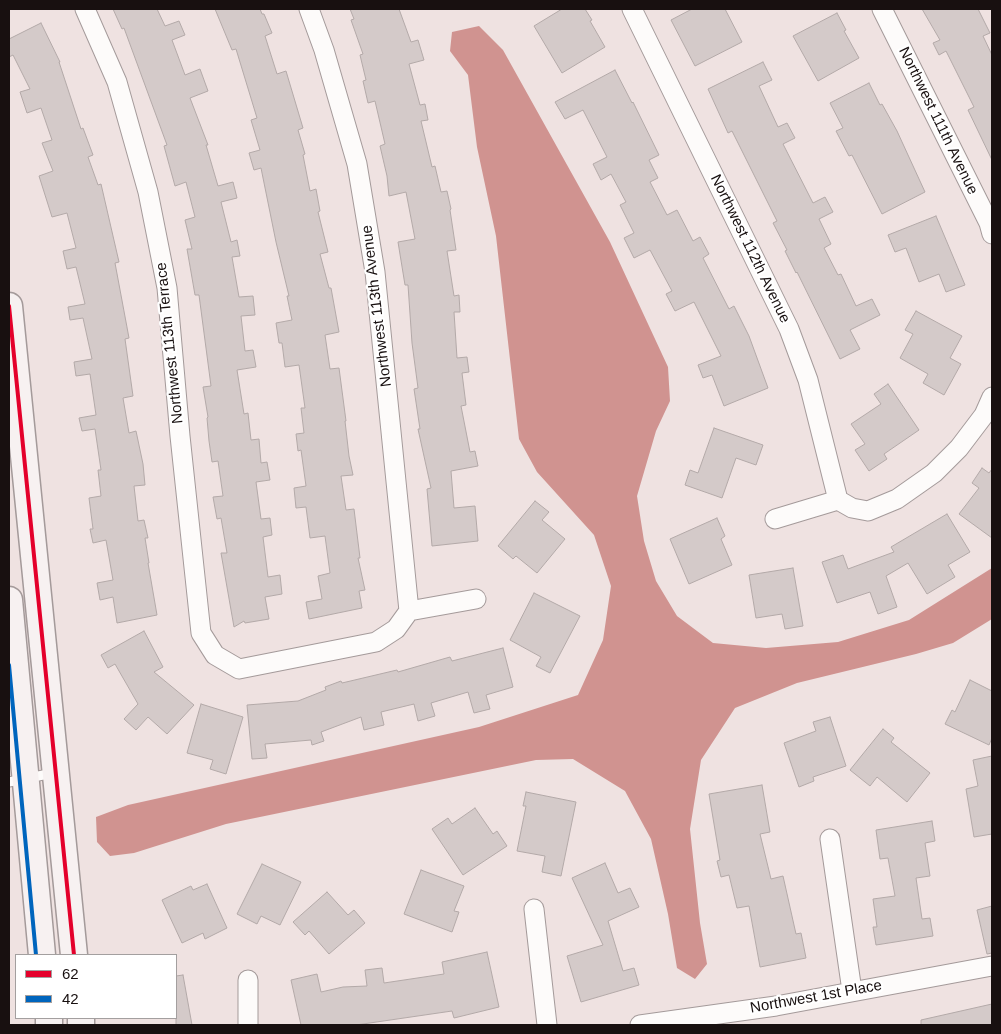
<!DOCTYPE html>
<html>
<head>
<meta charset="utf-8">
<style>
  body { margin:0 }
  #map { position:relative; width:1001px; height:1034px; overflow:hidden; background:#efe2e1; font-family:Helvetica,sans-serif }
  canvas { display:block }
  .frame { position:absolute; inset:0; border:10px solid #181010; pointer-events:none }
  .legend { position:absolute; left:15px; top:954px; width:162px; height:65px; box-sizing:border-box; background:#fff; border:1px solid #a39f9f; margin:0; padding:6px 9px; list-style:none; font-size:15px; color:#181010 }
  .legend li { display:flex; align-items:center; gap:10px; height:25px }
  .legend b { width:25px; border:1px solid #a39f9f }
</style>
</head>
<body>
<div id="map">
<canvas width="1001" height="1034"></canvas>
<div class="frame"></div>
<ul class="legend">
<li><b style="height:6px;background:#e4002b"></b>62</li>
<li><b style="height:6px;background:#0065bd"></b>42</li>
</ul>
</div>
<script>
const context = document.querySelector('canvas').getContext('2d');
context.lineJoin = 'round';
function fill(path, color) { context.fillStyle = color; context.fill(path, 'evenodd'); }
const toPath = rows => new Path2D(rows.map(r => 'M' + r).join(''));
function stroke(path, color, width, dash) { context.strokeStyle = color; context.lineWidth = width; context.lineCap = dash ? 'butt' : 'round'; context.setLineDash(dash || []); context.stroke(path); }
function drawText(font, color, halo, rows, align = 'center') {
  context.font = font + ' Helvetica,sans-serif'; context.lineWidth = 4.5; context.setLineDash([]); context.textBaseline = 'middle'; context.strokeStyle = halo; context.fillStyle = color; for (const [text, x, y, turn = 0] of rows) {
    context.save(); context.translate(x, y); context.rotate((+turn || 0) * Math.PI / 180); context.textAlign = isNaN(turn) ? turn : align; if (halo) context.strokeText(text, 0, 0); context.fillText(text, 0, 0); context.restore();
  }
}
const water = toPath([
  [479,26,503,50,610,242,668,367,670,401,656,431,637,496,644,541,656,581,677,616,713,643,766,648,838,642,909,620,992,568,992,619,953,643,916,654,797,683,735,708,701,760,690,829,700,923,707,964,695,979,677,968,668,914,651,839,625,791,573,759,536,760,226,824,134,853,110,856,97,842,96,817,128,805,479,727,578,695,603,640,611,586,594,535,537,472,519,439,496,236,477,147,468,75,450,51,452,32]
]);
const building = toPath([
  [113,9,157,9,165,26,179,21,185,35,172,40,185,75,200,69,208,91,190,98,208,145,206,145,218,186,233,182,237,198,221,202,231,242,237,240,240,256,232,257,239,297,253,296,255,315,241,316,245,351,253,350,256,367,237,370,244,414,248,413,251,440,259,439,261,463,267,462,270,480,256,482,261,519,270,518,272,535,263,537,268,577,280,575,282,594,265,597,269,619,245,623,244,621,234,627,221,553,227,553,221,518,217,519,213,497,223,496,218,461,212,462,209,441,207,418,208,417,203,387,211,386,199,295,195,295,187,249,192,249,185,220,195,217,186,182,175,186,164,146,167,145,124,28,122,29,113,9],
  [215,9,260,9,262,14,264,14,272,33,265,36,277,74,286,71,303,128,298,130,305,154,303,155,310,191,316,189,320,211,318,212,328,252,320,254,329,288,331,288,339,332,325,335,330,369,339,368,346,421,345,421,349,456,353,475,341,476,346,510,354,509,360,558,358,558,365,590,359,591,362,608,309,619,306,602,322,599,318,576,330,573,325,536,310,538,306,507,296,508,294,488,306,486,301,450,298,451,296,434,304,433,301,408,305,408,299,365,285,367,282,343,279,343,276,323,292,320,287,296,289,296,276,242,261,168,254,170,249,153,260,150,251,120,257,118,236,49,232,50,215,9],
  [350,9,399,9,411,42,418,40,424,60,409,64,420,105,425,104,428,120,421,121,432,167,435,166,441,192,447,191,451,209,450,210,456,250,447,251,454,296,459,295,460,312,454,312,457,358,467,357,469,372,462,373,466,405,461,406,470,452,475,451,478,466,451,471,454,508,475,506,478,541,432,546,427,489,431,488,418,429,420,429,414,389,418,388,412,343,408,285,405,285,398,242,415,239,406,192,389,196,387,176,380,146,385,144,375,101,368,103,363,81,366,80,360,55,363,54,351,20,354,19,350,9],
  [562,9,585,9,592,20,590,21,605,47,562,73,534,26,562,9],
  [692,9,725,9,742,42,695,66,671,20,692,9],
  [922,9,978,9,990,33,983,36,992,55,992,160,968,110,974,107,946,51,939,55,933,43,940,40,922,9],
  [837,13,846,30,844,31,859,58,818,81,793,36,837,13],
  [41,23,60,62,59,62,81,129,83,128,93,155,88,157,98,185,101,184,119,262,115,263,129,338,125,339,133,396,123,398,129,433,136,431,143,464,145,485,134,486,138,521,144,520,148,538,145,538,149,563,148,563,157,615,117,623,113,597,100,600,97,583,113,580,106,540,93,543,90,529,93,529,89,498,101,496,98,470,101,470,95,429,82,431,79,418,96,415,90,374,76,376,74,362,92,359,83,318,70,320,68,307,85,304,76,267,67,269,63,251,76,248,67,213,52,217,39,176,53,171,42,143,52,140,41,108,27,113,20,92,30,89,13,55,9,57,9,39,41,23],
  [763,62,772,80,759,86,778,127,787,123,795,138,783,144,813,203,825,197,833,212,819,219,831,244,824,248,838,275,841,274,856,306,872,299,880,315,850,330,860,349,840,359,797,272,796,273,785,251,787,250,773,223,777,221,732,131,728,133,708,89,763,62],
  [615,70,632,103,633,102,659,155,649,160,658,178,650,182,667,215,677,210,693,241,700,237,709,254,703,258,729,309,734,306,749,336,768,388,724,406,712,375,703,378,698,365,721,356,694,302,675,311,666,294,672,291,650,250,634,258,624,238,634,233,620,205,626,202,611,174,601,180,593,164,607,157,583,110,565,119,555,102,615,70],
  [869,83,880,105,882,104,897,131,925,192,882,214,852,155,849,156,836,131,843,128,830,103,869,83],
  [936,216,965,285,946,292,939,274,919,282,906,248,895,252,888,235,936,216],
  [916,311,962,336,950,358,961,364,944,395,923,383,928,374,900,358,913,334,905,330,916,311],
  [888,384,919,430,884,454,887,459,869,471,855,450,865,444,851,424,881,404,874,394,888,384],
  [714,428,763,445,756,465,736,458,722,498,685,485,690,470,698,473,714,428],
  [982,468,989,473,992,469,992,538,959,514,979,488,972,483,982,468],
  [535,501,549,512,542,520,565,539,537,573,516,556,513,559,498,546,535,501],
  [947,514,970,552,948,565,955,577,927,594,908,563,886,576,897,607,878,614,870,592,837,603,822,562,843,555,848,569,894,552,891,547,947,514],
  [717,518,725,536,721,539,732,565,689,584,670,539,717,518],
  [793,568,803,626,785,629,782,614,756,618,749,575,793,568],
  [534,593,580,616,550,673,536,666,541,657,510,640,534,593],
  [144,631,163,667,154,672,194,705,167,734,148,717,136,730,124,719,138,704,115,664,108,668,101,655,144,631],
  [503,648,513,687,486,695,490,709,474,713,468,692,431,703,435,716,418,721,414,704,381,712,384,725,364,730,361,717,321,732,324,741,312,745,311,740,265,744,267,758,252,759,247,705,298,701,326,690,325,687,341,681,342,683,397,670,398,672,450,657,452,661,503,648],
  [970,680,992,691,992,738,989,745,945,724,952,710,955,712,970,680],
  [201,704,243,717,226,774,210,769,213,760,187,753,201,704],
  [830,717,846,766,813,777,814,781,799,787,784,743,816,731,813,722,830,717],
  [883,729,894,738,891,742,930,773,907,802,877,777,870,786,850,770,883,729],
  [992,756,992,834,974,837,966,789,978,786,973,760,992,756],
  [762,785,770,832,760,834,771,879,783,876,796,934,801,933,806,958,760,967,749,906,737,908,729,875,721,877,717,861,720,860,709,794,762,785],
  [526,792,576,802,561,876,542,872,545,856,517,851,526,806,523,806,526,792],
  [475,808,493,834,497,831,507,846,463,875,432,829,448,818,452,824,475,808],
  [932,821,935,841,925,843,930,876,916,878,922,919,930,918,933,936,876,945,873,927,877,927,873,899,895,896,888,858,880,859,876,830,932,821],
  [605,863,618,893,630,888,639,907,608,921,623,971,634,968,639,985,581,1002,567,956,603,945,572,878,605,863],
  [262,864,301,882,280,925,261,916,257,924,237,914,262,864],
  [421,870,464,886,454,911,459,912,452,932,404,914,421,870],
  [207,884,227,928,205,939,203,933,182,943,162,900,191,886,193,890,207,884],
  [327,892,348,915,354,910,365,923,329,954,309,931,305,935,293,922,327,892],
  [992,906,992,953,987,954,977,910,992,906],
  [487,952,499,1007,454,1018,452,1011,356,1025,301,1025,291,980,317,974,321,992,343,987,367,986,365,970,382,968,384,983,444,974,442,962,487,952],
  [183,975,192,1025,176,1025,176,976,183,975],
  [992,1004,992,1025,921,1025,921,1020,992,1004]
]);
const lane = toPath([
  [9,782,53,773]
]);
const street = toPath([
  [85,9,117,82,148,192,167,288,180,436,201,633,215,655,239,669,376,642,396,629,409,611,476,599],
  [309,9,324,50,357,164,375,272,409,611],
  [632,9,789,329,808,380,838,500],
  [882,9,989,223,992,234],
  [775,519,838,500,852,508,868,511,897,499,934,473,959,448,984,415,992,397],
  [830,839,852,991],
  [534,909,547,1025],
  [248,980,248,1025],
  [640,1025,776,1006,992,966]
]);
const secondary = toPath([
  [9,306,74,955],
  [9,600,42,955],
  [49,1018,49,1025],
  [81,1018,81,1025]
]);
const bus1 = toPath([
  [9,306,74,955]
]);
const bus2 = toPath([
  [9,665,36,955]
]);
const streetNames = [
  ["Northwest 111th Avenue",938,121,64],
  ["Northwest 112th Avenue",750,249,64],
  ["Northwest 113th Avenue",377,306,-97],
  ["Northwest 113th Terrace",170,343,-96],
  ["Northwest 1st Place",816,997,-10]
];
fill(water, '#d09390');
fill(building, '#d4cac9');
stroke(building, '#b3a9a8', 1);
stroke(lane, '#a49a9a', 11);
stroke(street, '#a49a9a', 21);
stroke(secondary, '#a49a9a', 29);
stroke(lane, '#fdfbfa', 9);
stroke(street, '#fdfbfa', 19);
stroke(secondary, '#f7f1f1', 26);
stroke(bus1, '#e4002b', 4);
stroke(bus2, '#0065bd', 4);
drawText('15px', '#181010', '#fff', streetNames);
</script>
</body>
</html>
